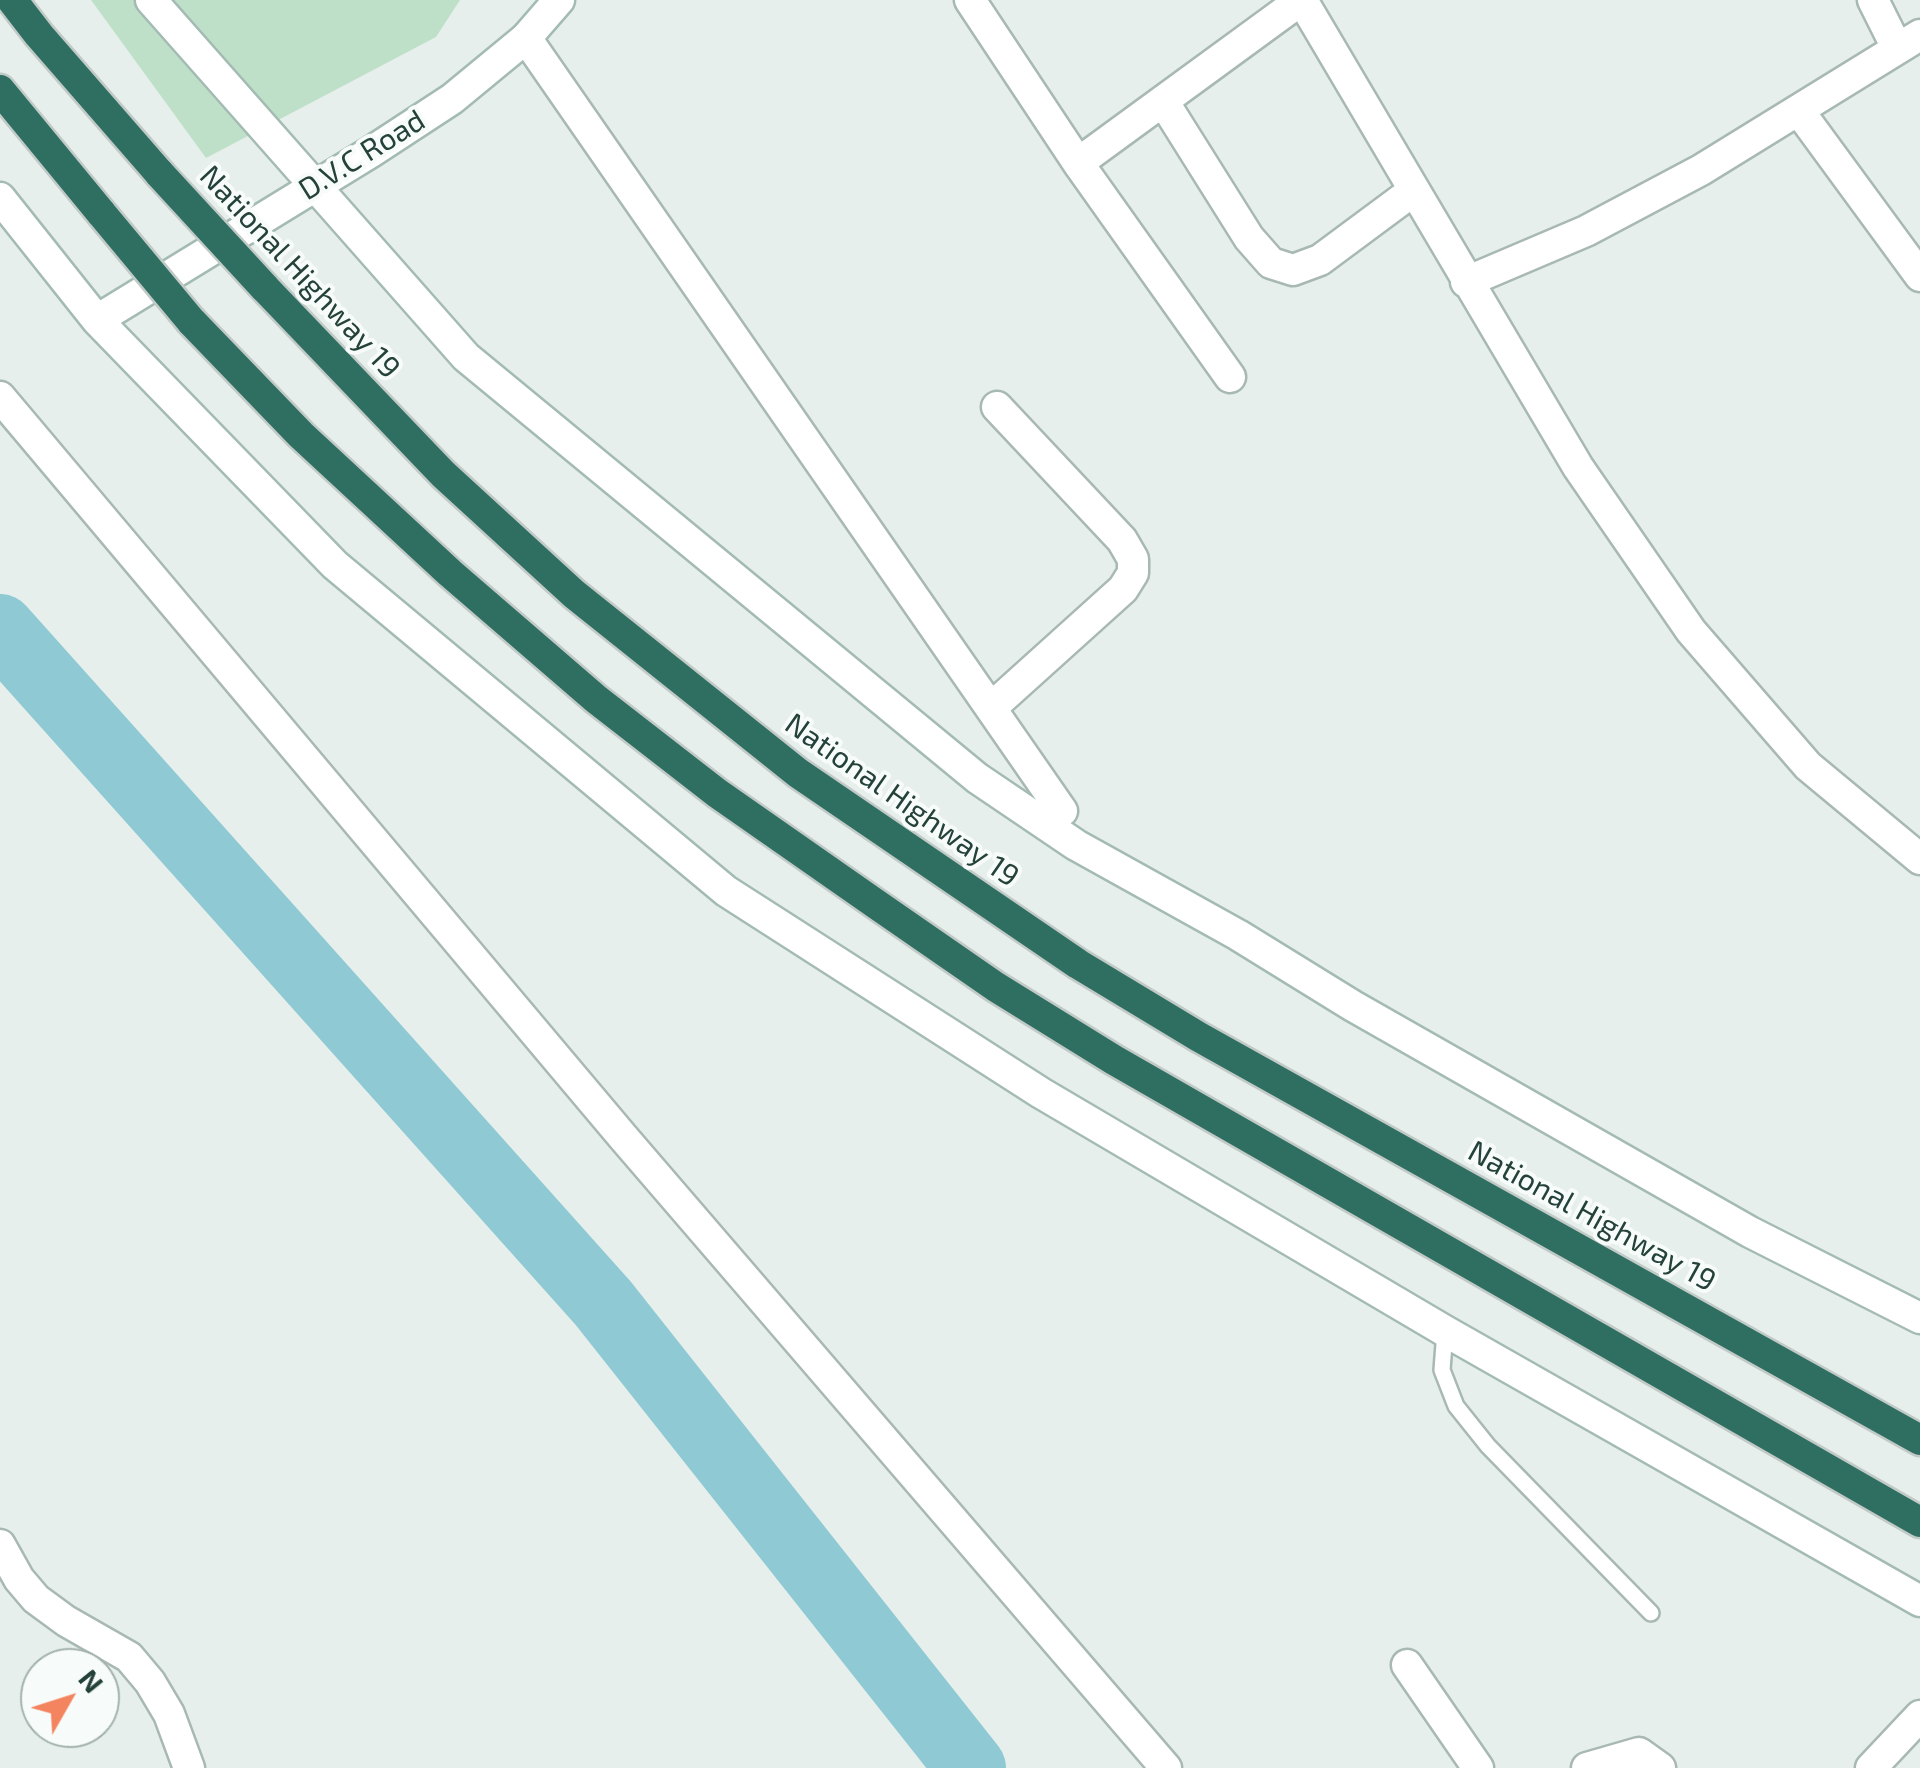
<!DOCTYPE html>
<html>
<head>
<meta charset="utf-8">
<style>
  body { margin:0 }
  #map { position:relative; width:1920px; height:1768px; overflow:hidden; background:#e6efeb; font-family:"Exo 2",sans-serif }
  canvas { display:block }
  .north { position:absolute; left:20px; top:1648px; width:100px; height:100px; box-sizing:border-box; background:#f7fbf9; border:2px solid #a3b1ad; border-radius:50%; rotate:51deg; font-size:28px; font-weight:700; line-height:40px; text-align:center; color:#24423a }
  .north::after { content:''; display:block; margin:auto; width:35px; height:45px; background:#f4845f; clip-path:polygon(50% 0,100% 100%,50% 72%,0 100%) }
</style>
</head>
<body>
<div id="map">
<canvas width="1920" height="1768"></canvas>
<div class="north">N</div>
</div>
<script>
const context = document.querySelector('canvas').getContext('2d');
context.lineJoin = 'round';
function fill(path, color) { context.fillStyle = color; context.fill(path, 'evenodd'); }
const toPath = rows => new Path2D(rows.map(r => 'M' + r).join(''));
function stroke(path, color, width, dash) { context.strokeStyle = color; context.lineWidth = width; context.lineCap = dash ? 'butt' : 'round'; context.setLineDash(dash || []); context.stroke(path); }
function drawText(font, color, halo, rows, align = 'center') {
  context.font = font + ' "Exo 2",sans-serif'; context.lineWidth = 8; context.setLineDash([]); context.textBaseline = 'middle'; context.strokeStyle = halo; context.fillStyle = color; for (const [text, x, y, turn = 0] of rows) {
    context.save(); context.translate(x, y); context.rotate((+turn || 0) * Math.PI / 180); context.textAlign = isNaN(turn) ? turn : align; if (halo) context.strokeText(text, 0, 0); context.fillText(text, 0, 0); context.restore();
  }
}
const green = toPath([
  [91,0,460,0,436,37,206,158]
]);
const river = toPath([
  [0,629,603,1303,971,1768]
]);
const lane = toPath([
  [1445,1331,1442,1370,1456,1406,1488,1446,1651,1613]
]);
const street = toPath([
  [970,0,1078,163,1230,377],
  [1302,0,1578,467,1691,631,1808,766,1920,859],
  [1873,0,1897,48],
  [526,38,1062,811],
  [1163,101,1249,238,1271,263,1293,270,1320,260,1413,191],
  [1799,111,1920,276],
  [1078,163,1301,0],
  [1466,282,1586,231,1701,170,1920,35],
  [0,397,623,1137,1166,1768],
  [991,708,1123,589,1133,573,1133,559,1122,540,997,407],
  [0,1545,19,1579,36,1599,66,1621,129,1657,150,1682,169,1714,189,1768],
  [1407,1665,1478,1768],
  [1587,1768,1639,1753,1660,1768],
  [1871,1768,1920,1716]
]);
const secondary = toPath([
  [151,0,466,357,977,778,1076,845,1238,935,1353,1006,1750,1232,1920,1318],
  [0,198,97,320,335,565,726,891,1041,1093,1445,1331,1920,1601],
  [97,320,371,152,452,99,526,38,559,0]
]);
const highway = toPath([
  [12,0,39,35,160,174],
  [0,90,102,214],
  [264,287,443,474,574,594,798,773,1078,964,1199,1037,1920,1440],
  [191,321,301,435,450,573,596,699,717,793,876,904,996,987,1114,1060,1920,1522]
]);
const highwayBridge = toPath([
  [160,174,264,287],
  [102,214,191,321]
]);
const streetNames = [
  ["D.V.C Road",362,155,-32],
  ["National Highway 19",300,272,47],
  ["National Highway 19",902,800,35],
  ["National Highway 19",1592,1216,29]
];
fill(green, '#bfe0c8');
stroke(river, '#8ec9d4', 70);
stroke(lane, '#a8b8b2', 20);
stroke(street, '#a8b8b2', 35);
stroke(secondary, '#a4bbb3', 35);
stroke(highway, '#c2cac8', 35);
stroke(lane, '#fff', 15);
stroke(street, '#fff', 30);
stroke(secondary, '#fff', 30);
stroke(highway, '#2f6f62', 30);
stroke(highwayBridge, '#c2cac8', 35, []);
stroke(highwayBridge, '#2f6f62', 30);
drawText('30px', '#24423a', '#f7fbf9', streetNames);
</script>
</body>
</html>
